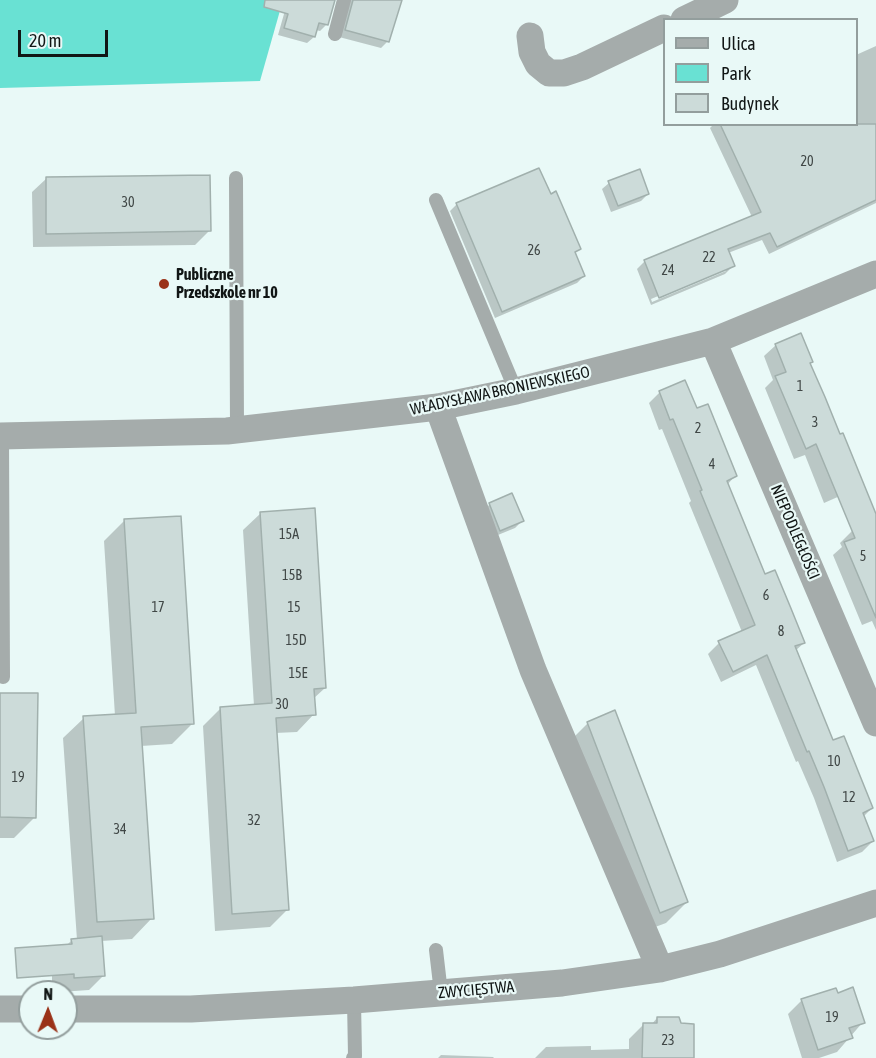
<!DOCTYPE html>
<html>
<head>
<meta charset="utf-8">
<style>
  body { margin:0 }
  #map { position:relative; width:876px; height:1058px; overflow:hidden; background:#e9f9f7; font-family:"Asap Condensed",sans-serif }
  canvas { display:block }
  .legend { position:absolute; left:663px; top:18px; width:195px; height:108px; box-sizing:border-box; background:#e9f9f7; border:2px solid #939e9d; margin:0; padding:8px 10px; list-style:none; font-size:18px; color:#111615 }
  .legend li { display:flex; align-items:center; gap:12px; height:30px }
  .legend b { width:30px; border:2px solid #939e9d }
  .north { position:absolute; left:18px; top:980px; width:60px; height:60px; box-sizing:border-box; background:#e9f9f7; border:2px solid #939e9d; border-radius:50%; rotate:1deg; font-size:16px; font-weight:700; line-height:24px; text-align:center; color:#111615 }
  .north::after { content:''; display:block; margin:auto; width:21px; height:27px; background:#9a3218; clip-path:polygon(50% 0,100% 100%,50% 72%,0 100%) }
  .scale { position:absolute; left:18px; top:30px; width:90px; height:27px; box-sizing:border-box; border:3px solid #111615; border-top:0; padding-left:8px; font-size:18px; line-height:21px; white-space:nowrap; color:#111615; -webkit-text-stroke:4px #e9f9f7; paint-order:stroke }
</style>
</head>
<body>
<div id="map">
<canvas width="876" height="1058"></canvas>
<ul class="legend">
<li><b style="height:8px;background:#a5acab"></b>Ulica</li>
<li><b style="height:16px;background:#69e1d3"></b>Park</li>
<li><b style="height:16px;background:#ccdbd9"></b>Budynek</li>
</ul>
<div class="north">N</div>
<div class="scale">20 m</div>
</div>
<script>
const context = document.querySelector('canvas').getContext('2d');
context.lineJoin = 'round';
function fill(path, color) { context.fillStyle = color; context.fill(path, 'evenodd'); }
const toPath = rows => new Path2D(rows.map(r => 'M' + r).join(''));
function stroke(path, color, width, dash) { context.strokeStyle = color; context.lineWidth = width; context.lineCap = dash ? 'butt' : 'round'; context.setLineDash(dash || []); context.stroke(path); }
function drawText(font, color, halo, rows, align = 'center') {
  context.font = font + ' "Asap Condensed",sans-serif'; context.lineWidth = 4.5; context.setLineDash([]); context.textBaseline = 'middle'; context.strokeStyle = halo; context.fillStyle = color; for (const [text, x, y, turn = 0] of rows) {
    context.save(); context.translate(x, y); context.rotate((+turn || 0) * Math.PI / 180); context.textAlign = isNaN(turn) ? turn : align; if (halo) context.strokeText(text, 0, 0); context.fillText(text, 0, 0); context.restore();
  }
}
const green = toPath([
  [0,0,283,0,260,81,0,88]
]);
const shadow = toPath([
  [288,0,334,0,327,24,320,31,316,30,314,37,307,43,278,35],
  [343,0,400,0,388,41,381,48,339,37],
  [876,46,876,203,769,254,762,240,728,253,733,266,725,274,651,305,637,269,645,261,752,217,710,128,714,124,856,124,856,55],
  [726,268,726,271,652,302,651,299],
  [47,178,209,231,195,245,33,247,32,192],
  [609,183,648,194,641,201,611,212,602,189],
  [457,204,579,249,574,254,584,276,577,283,495,318,450,211],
  [776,345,812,362,809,364,849,492,824,503,805,455,794,459,765,388,773,380,764,356],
  [660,392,696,410,735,476,727,485,764,576,804,643,795,651,832,742,872,808,863,817,873,841,862,852,837,862,814,798,798,761,796,762,756,665,721,682,708,654,719,643,742,632,689,503,691,501,662,429,659,430,649,403],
  [490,504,522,521,515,528,493,537,483,511],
  [261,513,325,688,313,699,314,714,297,732,275,733,287,910,270,927,215,931,203,726,221,708,254,706,243,530],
  [124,521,193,723,172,744,141,746,152,918,132,939,101,941,103,976,89,990,60,992,60,987,52,988,52,960,72,940,77,940,63,738,84,718,115,716,104,541],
  [875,522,876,525,876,630,872,621,862,625,833,555,842,547,840,543,852,531],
  [0,694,35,817,14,838,0,838],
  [588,723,687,902,666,923,639,933,567,744],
  [802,1000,863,1022,837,1052,819,1058,802,1058,788,1014],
  [657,1018,693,1058,535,1058,546,1047,591,1046,591,1050,629,1049,629,1039,643,1025,651,1025],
  [441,1055,494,1057,493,1058,438,1058]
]);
const building = toPath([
  [265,0,335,0,328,25,319,23,315,37,284,28,288,14,264,7,265,0],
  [353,0,402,0,389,42,345,30,353,0],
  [720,124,876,124,876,200,777,247,770,233,728,249,735,266,659,298,644,260,761,212,720,124],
  [539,168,551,194,556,191,581,249,575,252,585,276,502,312,456,203,539,168],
  [640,169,649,194,618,206,608,181,640,169],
  [210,175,211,231,46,234,46,177,210,175],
  [801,333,813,362,810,363,825,397,840,434,843,433,876,514,876,618,844,542,855,538,816,444,806,449,775,376,786,372,775,344,801,333],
  [685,380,697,408,708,404,737,476,727,481,765,574,775,570,790,606,805,643,795,646,833,740,844,736,873,808,863,813,874,841,848,851,824,787,809,751,807,752,767,655,733,672,718,641,755,625,700,491,702,490,673,419,670,420,659,391,685,380],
  [512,493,524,521,500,531,489,503,512,493],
  [315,508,326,688,314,689,316,715,276,718,289,910,232,914,220,707,272,703,260,512,315,508],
  [181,516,194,724,141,727,154,919,97,922,83,716,136,713,124,519,181,516],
  [0,693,38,693,36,818,0,817,0,693],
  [615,710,688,902,660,913,587,722,615,710],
  [102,936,105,976,74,978,74,974,17,978,15,948,72,944,71,939,102,936],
  [853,987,865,1023,849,1028,853,1038,818,1050,801,999,836,988,838,993,853,987],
  [657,1017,679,1017,681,1023,694,1024,694,1058,642,1058,643,1023,657,1023,657,1017]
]);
const lane = toPath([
  [335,34,344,0],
  [236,178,237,430],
  [436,200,516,391],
  [2,436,3,677],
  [436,950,441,993],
  [353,1058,355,1056,354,1000]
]);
const street = toPath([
  [684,20,725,0],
  [530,36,532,52,538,64,549,73,564,73,582,67,664,28],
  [713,341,876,723],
  [438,407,533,670,660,969],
  [0,436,227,431,438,407,516,391,713,341,876,274],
  [0,1009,30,1009],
  [66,1009,191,1009,354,1000,562,983,660,969,720,954,876,903]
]);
const markers = [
  [164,284,6,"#9a3218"]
];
const numberNames = [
  ["20",807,162],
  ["30",128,203],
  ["26",534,251],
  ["22",709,258],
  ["24",668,271],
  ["1",800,387],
  ["3",815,423],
  ["2",698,429],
  ["4",712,465],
  ["15A",289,535],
  ["5",863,557],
  ["15B",292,576],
  ["6",766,596],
  ["17",158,608],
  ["15",294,608],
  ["8",781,632],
  ["15D",296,641],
  ["15E",298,674],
  ["30",282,705],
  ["10",834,762],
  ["19",18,778],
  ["12",849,798],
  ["32",254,821],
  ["34",120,830],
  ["19",832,1018],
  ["23",668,1041]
];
const poiNames = [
  ["Publiczne",176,275],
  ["Przedszkole nr 10",176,293]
];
const streetNames = [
  ["WŁADYSŁAWA BRONIEWSKIEGO",500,391,-12],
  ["NIEPODLEGŁOŚCI",795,532,67],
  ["ZWYCIĘSTWA",476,990,-5]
];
fill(green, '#69e1d3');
fill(shadow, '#0003');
fill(building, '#ccdbd9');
stroke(building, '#a1b0ad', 1.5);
stroke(lane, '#a5acab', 14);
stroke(street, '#a5acab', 27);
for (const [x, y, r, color] of markers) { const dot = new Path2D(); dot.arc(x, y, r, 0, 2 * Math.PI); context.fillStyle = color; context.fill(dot); stroke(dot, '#e9f9f7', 2); }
drawText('14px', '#404746', null, numberNames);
drawText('bold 16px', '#111615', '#e9f9f7', poiNames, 'left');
drawText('16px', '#111615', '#e9f9f7', streetNames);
</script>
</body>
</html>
